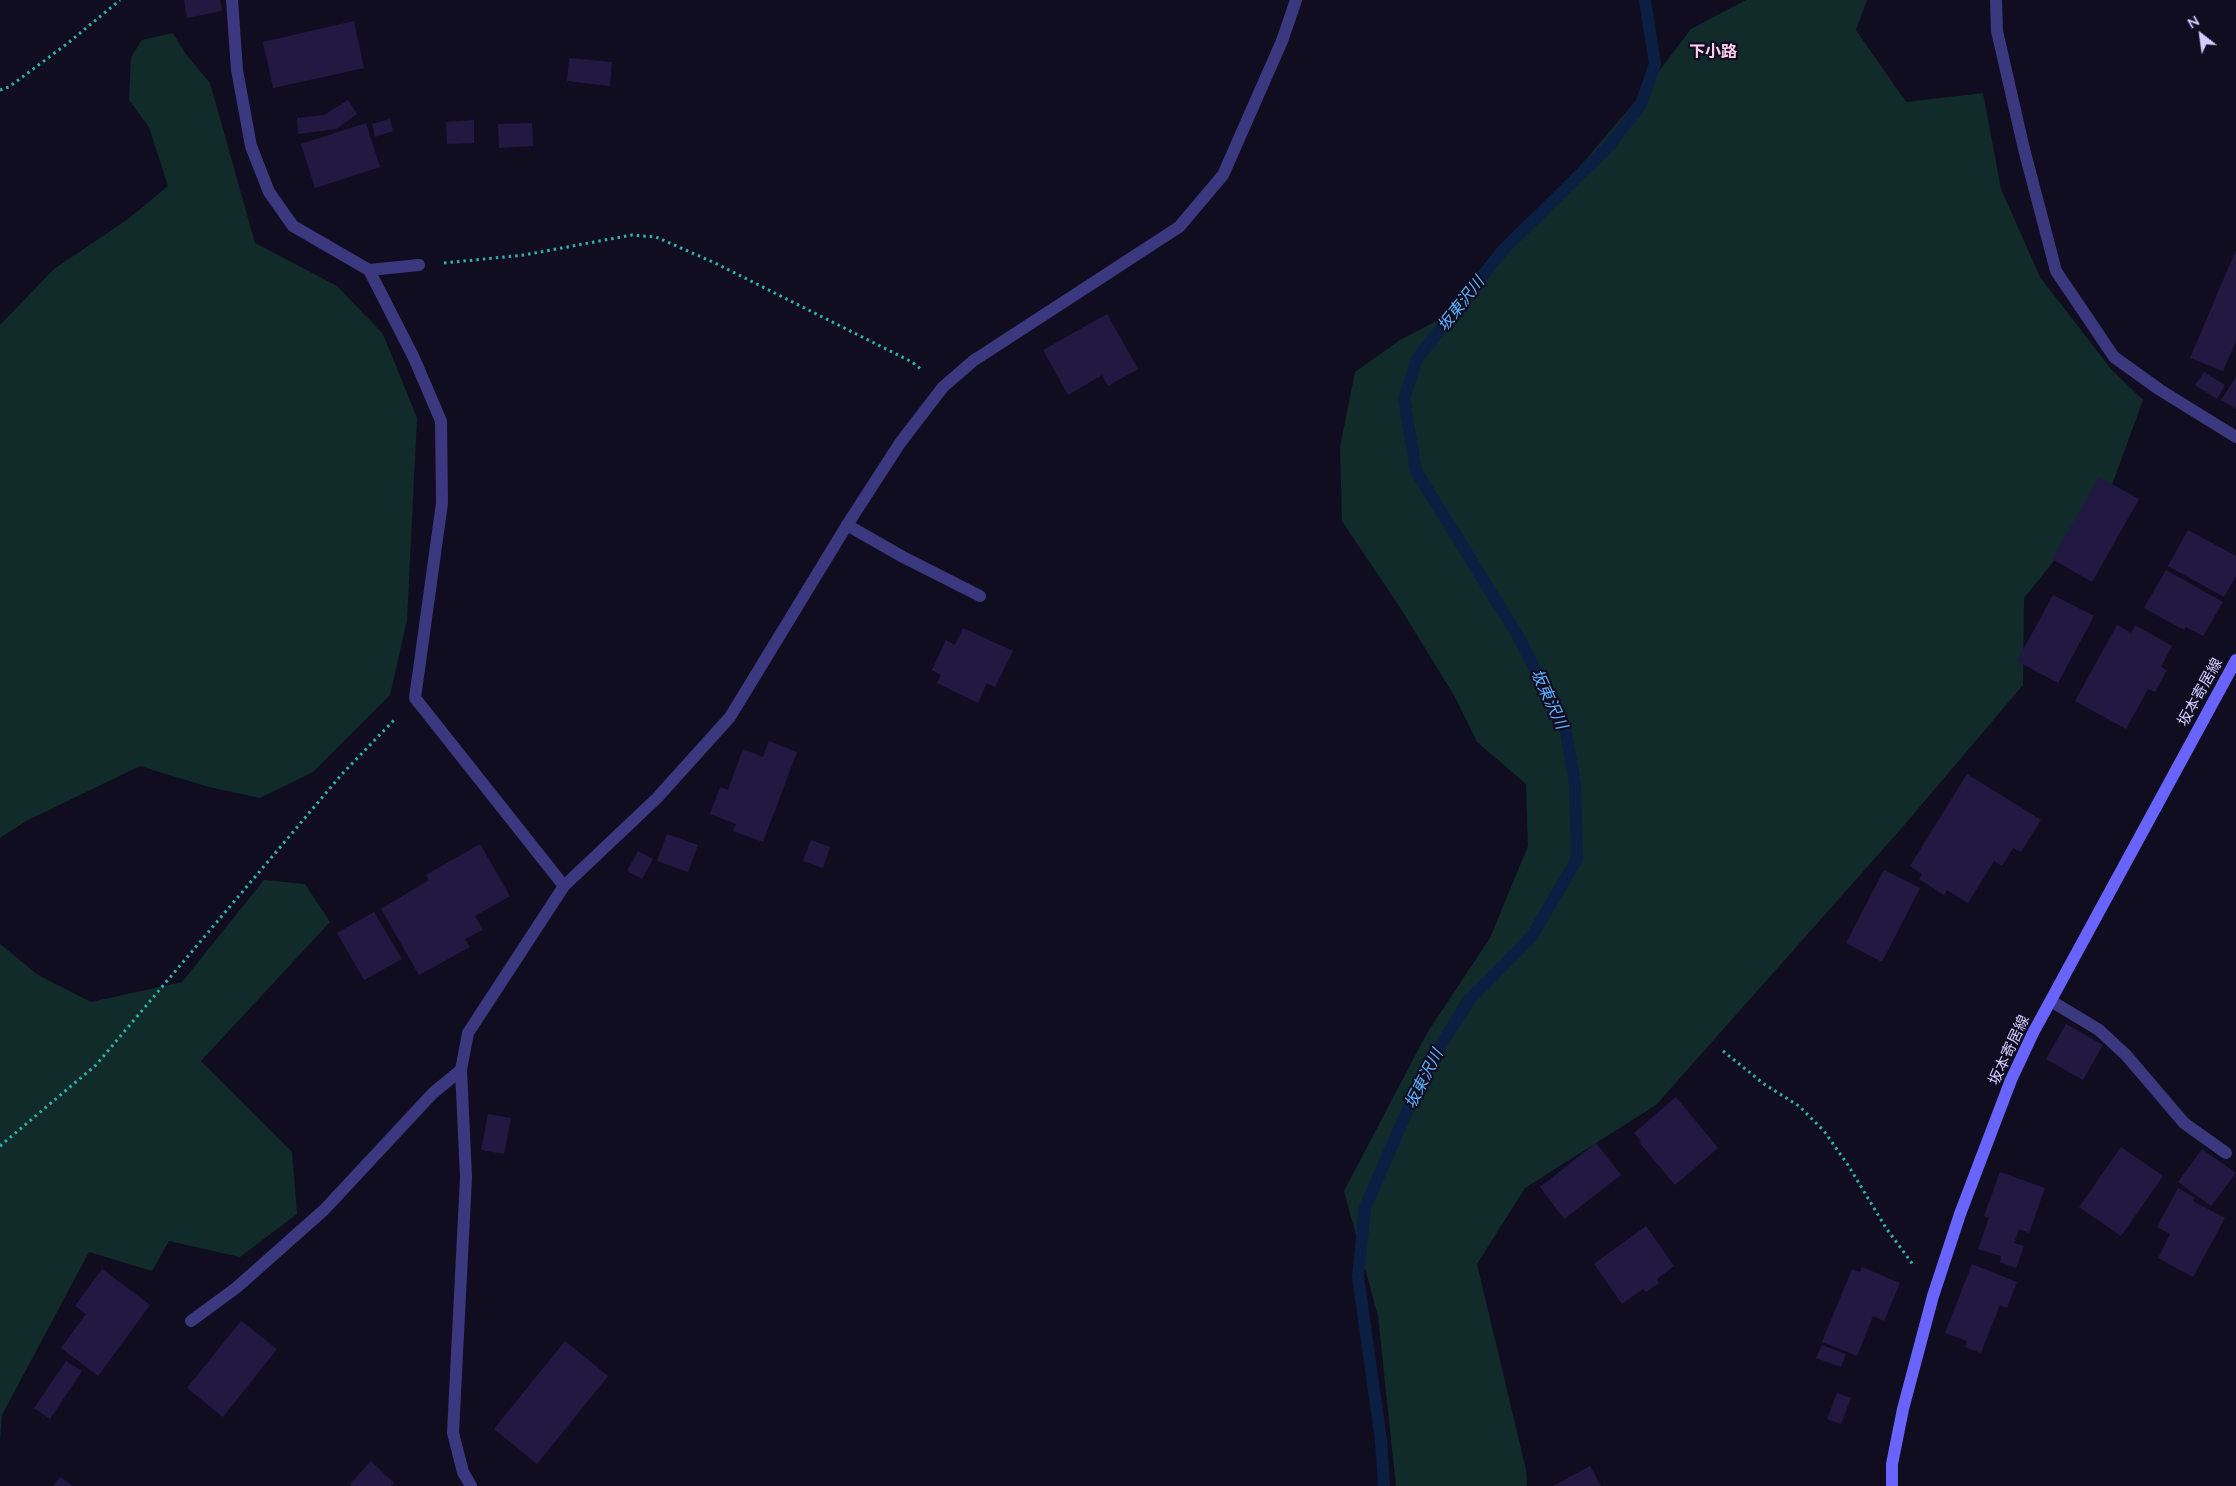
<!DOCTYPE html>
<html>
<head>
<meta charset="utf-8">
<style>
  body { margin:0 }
  #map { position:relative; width:2236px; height:1486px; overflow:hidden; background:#110d21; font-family:Lato,sans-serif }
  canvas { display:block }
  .north { position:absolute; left:2176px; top:10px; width:50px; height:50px; -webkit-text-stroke:4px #110d21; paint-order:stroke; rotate:330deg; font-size:14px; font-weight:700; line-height:20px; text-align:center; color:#d3cdff }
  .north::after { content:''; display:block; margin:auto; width:18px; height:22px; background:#d3cdff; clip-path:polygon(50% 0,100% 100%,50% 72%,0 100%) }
</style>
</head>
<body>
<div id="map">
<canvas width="2236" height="1486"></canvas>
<div class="north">N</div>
</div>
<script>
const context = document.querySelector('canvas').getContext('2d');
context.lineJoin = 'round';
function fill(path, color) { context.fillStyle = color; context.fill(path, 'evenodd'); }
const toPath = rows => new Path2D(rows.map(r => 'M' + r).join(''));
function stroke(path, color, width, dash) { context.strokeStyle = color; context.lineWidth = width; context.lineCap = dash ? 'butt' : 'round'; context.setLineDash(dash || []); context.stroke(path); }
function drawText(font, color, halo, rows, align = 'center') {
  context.font = font + ' Lato,"Noto Sans JP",sans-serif'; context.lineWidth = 4.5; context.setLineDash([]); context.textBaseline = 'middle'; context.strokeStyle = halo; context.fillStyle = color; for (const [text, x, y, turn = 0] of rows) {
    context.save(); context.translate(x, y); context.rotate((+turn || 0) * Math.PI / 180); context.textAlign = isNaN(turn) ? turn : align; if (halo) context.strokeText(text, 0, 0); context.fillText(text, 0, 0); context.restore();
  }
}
const green = toPath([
  [1746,0,1867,0,1856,30,1906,102,1983,93,2001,189,2040,277,2111,369,2143,400,2109,493,2024,598,2023,685,1900,830,1656,1105,1525,1188,1477,1264,1526,1470,1527,1486,1396,1486,1378,1316,1344,1191,1427,1033,1490,938,1528,846,1526,784,1477,742,1455,697,1401,609,1342,521,1340,447,1355,372,1400,340,1458,310,1644,91,1691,29],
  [173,33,185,53,210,83,255,243,337,286,383,334,417,418,407,620,390,695,313,772,260,798,209,787,140,766,26,821,0,838,0,325,54,269,128,219,168,186,149,127,129,100,131,57,142,40],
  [264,880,305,884,330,922,201,1061,292,1152,297,1214,240,1257,169,1241,152,1271,89,1252,2,1415,0,1439,0,944,38,975,91,1002,182,982]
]);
const stream = toPath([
  [1384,1486,1381,1440,1358,1277,1365,1208,1424,1072,1469,1000,1532,936,1577,859,1575,784,1565,727,1518,636,1416,471,1404,398,1417,359,1503,250,1610,145,1641,104,1655,64,1645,0]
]);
const building = toPath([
  [184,0,220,0,222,11,187,18],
  [354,21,364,68,273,88,263,42],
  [569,58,612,62,610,86,567,81],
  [348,100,357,114,336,129,298,134,297,118,324,115],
  [390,119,393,131,375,137,372,124],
  [474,120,474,143,447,144,446,122],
  [366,123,380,167,315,188,301,144],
  [532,123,533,146,499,148,498,124],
  [2236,250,2236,341,2223,371,2190,358],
  [1107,314,1138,369,1108,386,1102,375,1068,395,1043,350],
  [2204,372,2225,385,2217,399,2195,385],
  [2236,377,2236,409,2221,400],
  [2099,477,2139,499,2092,582,2052,559],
  [2188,530,2236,556,2236,576,2224,597,2168,566],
  [2166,570,2223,602,2203,636,2186,627,2184,630,2144,608],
  [2053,595,2094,616,2058,683,2017,661],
  [2117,625,2131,633,2135,625,2172,646,2161,667,2167,670,2155,692,2148,689,2126,729,2075,701],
  [963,628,1013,651,995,687,987,683,978,703,937,683,941,675,932,670,946,640,955,645],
  [769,741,797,752,763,842,733,831,736,824,710,814,720,787,728,790,743,749,763,757],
  [1967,774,2041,820,2021,852,2013,848,2002,866,1994,861,1968,903,1947,890,1944,895,1919,879,1922,874,1910,866],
  [667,834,698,845,688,872,657,861],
  [811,840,830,847,823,868,803,861],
  [480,844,510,896,475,916,483,930,465,939,470,947,419,975,381,909,429,880,426,875],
  [638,851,653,859,642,879,627,871],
  [1884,870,1920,888,1882,962,1846,943],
  [374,912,402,959,364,980,337,933],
  [2066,1024,2103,1045,2083,1080,2046,1059],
  [1676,1097,1718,1148,1675,1185,1639,1142,1641,1141,1634,1133],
  [488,1114,511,1118,504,1154,481,1150],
  [1596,1143,1621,1175,1564,1219,1540,1187],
  [2121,1147,2163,1176,2121,1236,2079,1207],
  [2202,1149,2236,1173,2211,1206,2178,1182],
  [2000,1172,2045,1188,2029,1233,2019,1229,2014,1243,2024,1246,2016,1268,2000,1262,2001,1256,1978,1249,1989,1218,1984,1216],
  [2178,1188,2195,1198,2193,1201,2225,1218,2193,1277,2158,1258,2170,1234,2157,1227],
  [1646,1226,1674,1266,1657,1279,1659,1283,1646,1292,1643,1289,1622,1304,1594,1264],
  [1972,1264,2017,1282,2007,1308,2000,1305,1981,1353,1965,1347,1967,1341,1945,1333],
  [1862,1267,1900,1283,1884,1321,1873,1316,1857,1356,1822,1342,1852,1269,1860,1272],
  [102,1269,150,1305,98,1376,61,1348,86,1314,75,1306],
  [241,1321,277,1349,223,1417,187,1388],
  [565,1341,608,1376,537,1464,494,1429],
  [1822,1345,1846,1354,1841,1367,1816,1358],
  [66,1361,82,1371,50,1419,34,1408],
  [1837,1393,1851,1398,1841,1424,1827,1419],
  [371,1461,394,1483,391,1486,352,1486,350,1484],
  [1590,1466,1601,1486,1553,1486],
  [60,1477,73,1486,53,1486]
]);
const path = toPath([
  [0,90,9,87,68,43,120,0],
  [444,263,524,255,632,235,656,237,715,263,912,362,922,370],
  [1723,1051,1764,1084,1799,1106,1824,1131,1848,1165,1886,1228,1914,1266],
  [0,1146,96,1065,342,774,396,718]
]);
const lane = toPath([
  [369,270,419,265],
  [847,525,903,557,980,596],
  [2051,1001,2099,1030,2126,1055,2184,1123,2226,1153],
  [191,1321,236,1288,324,1210,433,1093,461,1070]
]);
const street = toPath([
  [232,0,237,70,251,146,269,192,293,226,369,270,414,358,441,421,442,503,415,698,564,886],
  [1996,0,1997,31,2024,149,2056,271,2114,357,2160,390,2236,437],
  [471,1486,463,1472,453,1433,466,1177,461,1070,468,1033,564,886,657,798,730,717,847,525,900,443,943,387,973,361,1179,227,1223,175,1282,41,1296,0]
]);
const secondary = toPath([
  [1892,1486,1892,1464,1903,1409,1933,1296,1960,1214,2011,1080,2033,1033,2236,660]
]);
const streetNames = [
  ["坂本寄居線",2200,692,-61],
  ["坂本寄居線",2009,1050,-65]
];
const neighbourhoodNames = [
  ["下小路",1713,52]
];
const waterNames = [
  ["坂東沢川",1461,304,-52],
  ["坂東沢川",1549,699,65],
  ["坂東沢川",1424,1079,-63]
];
fill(green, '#102b2a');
stroke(stream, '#0b1f42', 12);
fill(building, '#221942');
stroke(path, '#2db3ac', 3, [2.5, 4]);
stroke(lane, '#3b3880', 12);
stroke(street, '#3b3880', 12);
stroke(secondary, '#6964ff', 12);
drawText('15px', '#d3cdff', '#110d21', streetNames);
drawText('bold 16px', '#ffcfed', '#110d21', neighbourhoodNames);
drawText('italic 16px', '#5bb2ff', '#110d21', waterNames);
</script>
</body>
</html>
